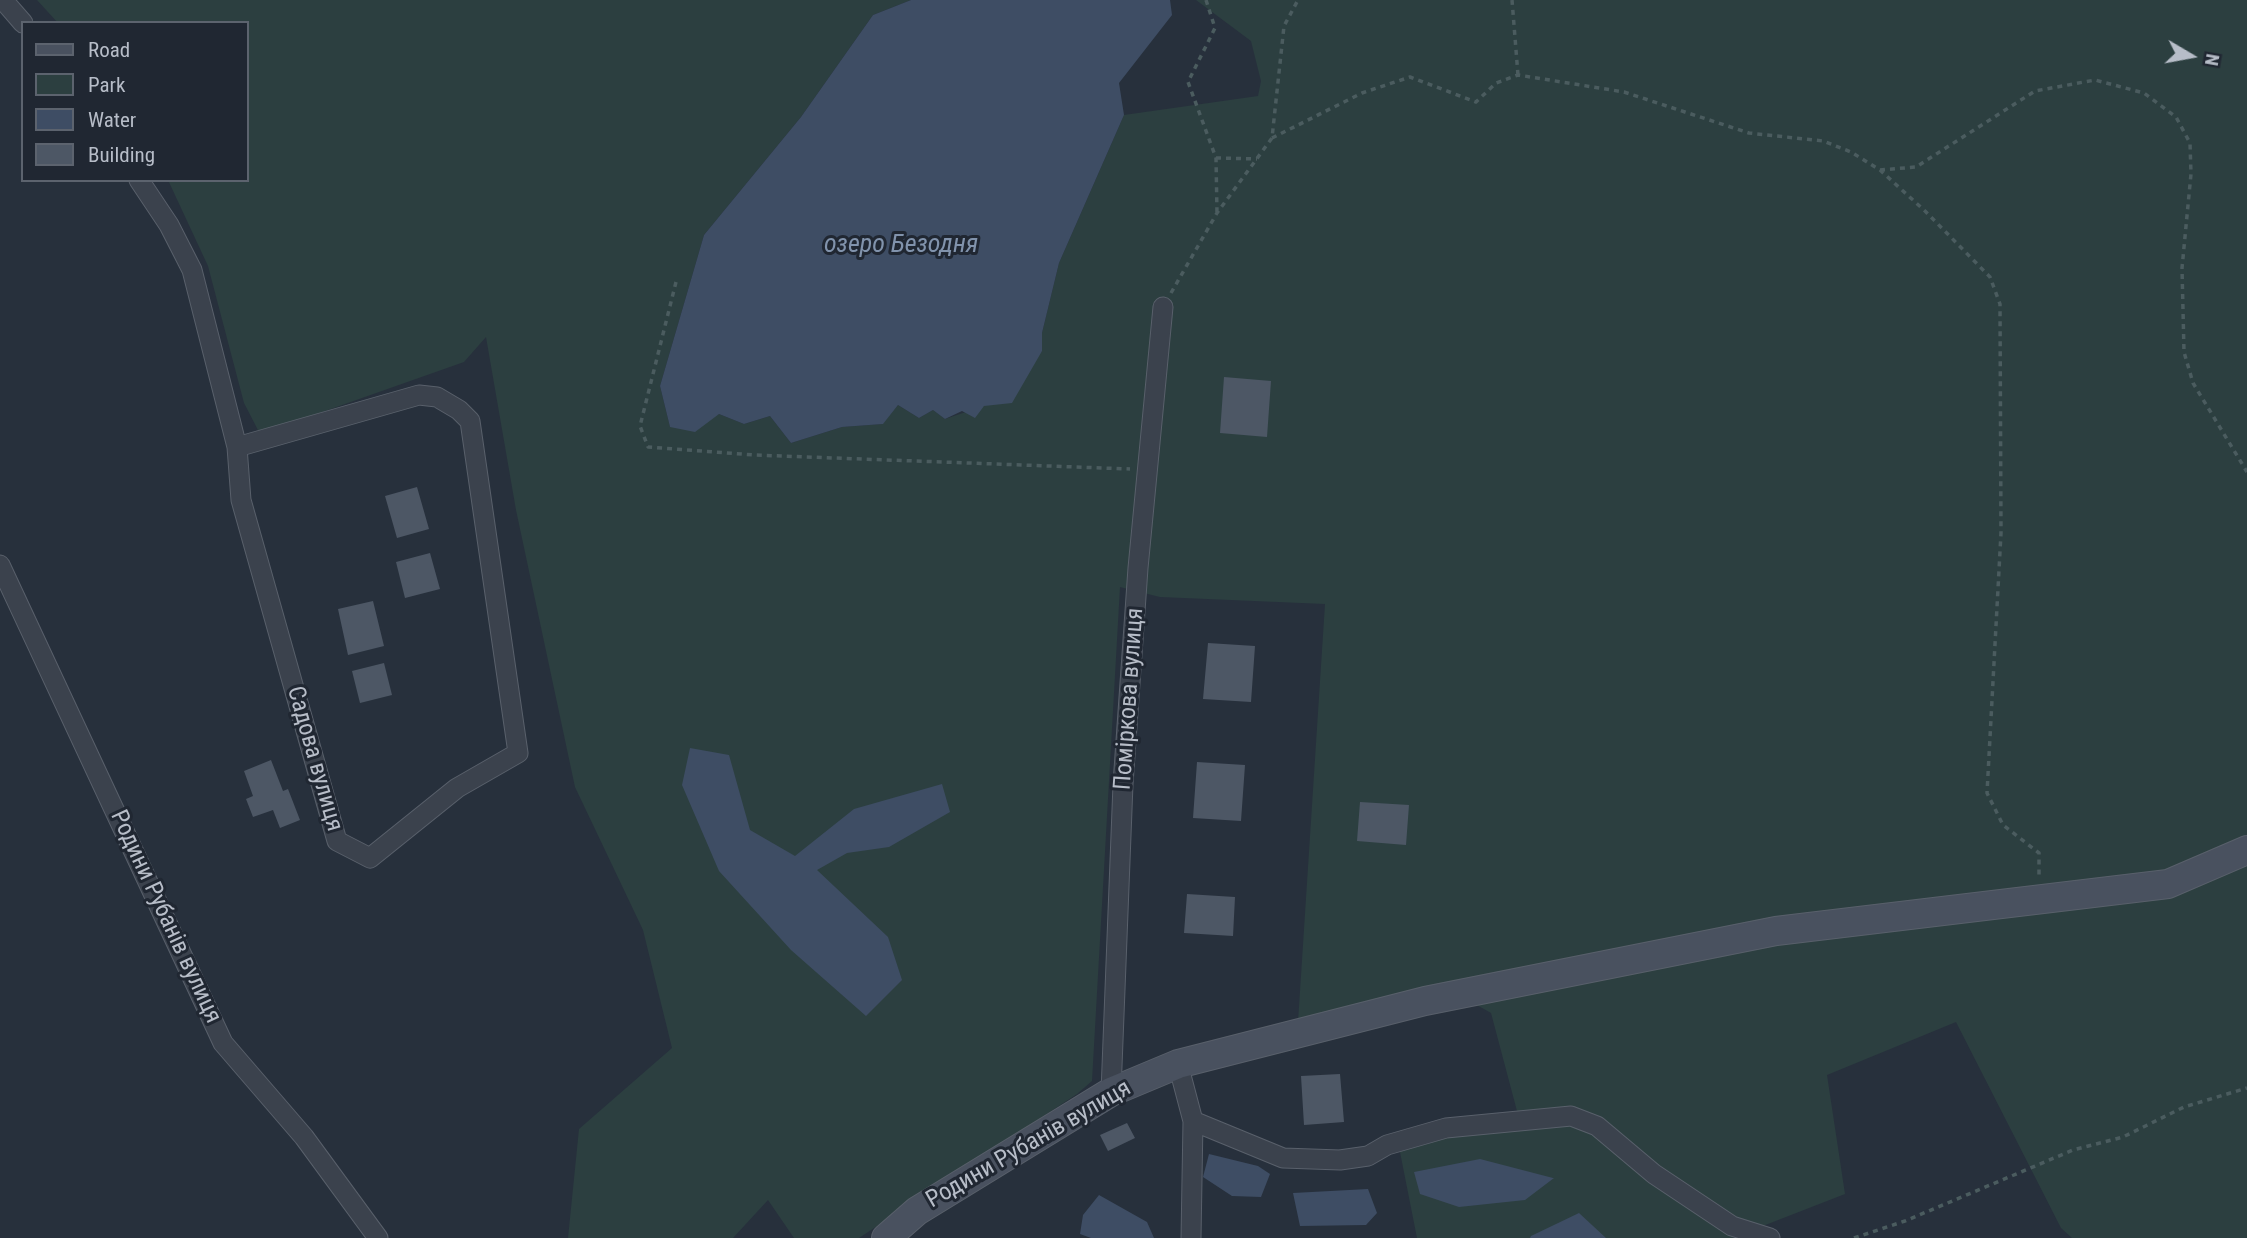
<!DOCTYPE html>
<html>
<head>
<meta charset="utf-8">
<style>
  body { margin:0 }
  #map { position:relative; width:2247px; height:1238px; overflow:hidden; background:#27303c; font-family:"Roboto Condensed",sans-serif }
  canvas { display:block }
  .legend { position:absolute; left:21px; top:21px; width:228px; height:161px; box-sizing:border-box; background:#202732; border:2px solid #5c636e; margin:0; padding:9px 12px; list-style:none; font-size:21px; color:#b7bdc8 }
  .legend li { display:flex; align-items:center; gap:14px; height:35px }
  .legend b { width:35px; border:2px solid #5c636e }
  .north { position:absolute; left:2156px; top:21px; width:70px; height:70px; -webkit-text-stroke:5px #202732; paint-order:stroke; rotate:100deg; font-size:19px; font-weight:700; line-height:28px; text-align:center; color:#b7bdc8 }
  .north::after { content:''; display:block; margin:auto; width:24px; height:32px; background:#b7bdc8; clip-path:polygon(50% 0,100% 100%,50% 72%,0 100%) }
</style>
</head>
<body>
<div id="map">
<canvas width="2247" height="1238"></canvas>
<ul class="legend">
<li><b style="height:9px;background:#49515f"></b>Road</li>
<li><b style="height:19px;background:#2c3f40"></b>Park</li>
<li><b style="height:19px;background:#3e4d64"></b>Water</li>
<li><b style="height:19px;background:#4d5765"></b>Building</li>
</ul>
<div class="north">N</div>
</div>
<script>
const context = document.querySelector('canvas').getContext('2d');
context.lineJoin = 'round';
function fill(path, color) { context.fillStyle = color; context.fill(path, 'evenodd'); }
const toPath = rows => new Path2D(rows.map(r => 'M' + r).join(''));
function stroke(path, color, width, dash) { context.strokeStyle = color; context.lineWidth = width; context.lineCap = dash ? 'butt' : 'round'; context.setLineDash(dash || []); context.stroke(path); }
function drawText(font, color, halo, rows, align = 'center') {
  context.font = font + ' "Roboto Condensed",sans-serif'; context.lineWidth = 6; context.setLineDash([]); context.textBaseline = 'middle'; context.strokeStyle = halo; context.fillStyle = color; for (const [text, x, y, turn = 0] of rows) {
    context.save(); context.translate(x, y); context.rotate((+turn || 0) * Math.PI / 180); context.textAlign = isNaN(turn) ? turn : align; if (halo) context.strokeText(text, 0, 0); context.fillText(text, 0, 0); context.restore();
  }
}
const green = toPath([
  [37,0,911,0,873,15,801,117,704,235,660,386,670,427,719,414,744,424,770,416,791,443,842,427,882,424,898,405,919,418,933,410,945,419,984,406,1042,351,1042,333,1059,263,1124,115,1258,96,1261,81,1251,41,1196,0,2247,0,2247,1238,2072,1238,2061,1228,1956,1022,1827,1075,1845,1194,1732,1238,1417,1238,1399,1147,1517,1111,1491,1013,1459,995,1298,1022,1325,604,1160,597,1120,587,1092,1081,1077,1094,859,1238,794,1238,768,1200,733,1238,568,1238,579,1129,672,1048,643,930,575,787,516,510,486,337,464,362,260,434,244,403,208,266,168,180,247,180,247,23,58,23]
]);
const water = toPath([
  [911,0,1170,0,1172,15,1119,83,1124,115,1059,263,1042,333,1042,351,1012,403,984,406,975,418,962,411,945,419,933,410,919,418,898,405,883,424,842,427,791,443,770,416,744,424,719,414,695,432,670,427,660,386,704,235,801,117,873,15],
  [690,748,729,755,750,830,795,856,854,809,942,784,950,812,889,847,847,853,817,870,888,937,902,980,866,1016,791,950,719,871,682,785],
  [1209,1154,1258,1166,1270,1174,1261,1197,1232,1196,1203,1177],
  [1480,1159,1553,1178,1554,1178,1525,1200,1459,1207,1420,1194,1414,1172],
  [1368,1189,1377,1213,1366,1225,1300,1226,1293,1193],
  [1099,1195,1147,1222,1154,1238,1091,1238,1080,1234,1083,1215],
  [1579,1213,1606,1238,1530,1238,1531,1236]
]);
const building = toPath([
  [1224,377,1271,381,1267,437,1220,433],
  [417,487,429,529,397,538,385,496],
  [430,553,440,589,405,598,396,562],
  [373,601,384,646,348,655,338,609],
  [1208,643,1255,646,1251,702,1203,699],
  [384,663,392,695,360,703,352,671],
  [271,760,283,791,288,789,300,820,280,828,273,810,253,817,246,799,253,796,244,771],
  [1197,762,1245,765,1241,821,1193,818],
  [1360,802,1409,805,1406,845,1357,841],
  [1187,894,1235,897,1233,936,1184,933],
  [1340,1074,1344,1122,1304,1125,1301,1076],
  [1127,1123,1135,1138,1108,1151,1100,1135]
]);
const path = toPath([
  [1206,0,1215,28,1188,82,1216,158,1217,213],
  [1512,0,1518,75],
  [1272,138,1362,93,1410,77,1476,102,1496,83,1518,75,1624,92,1749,133,1823,141,1851,152,1880,170,1925,211,1990,277,2000,304,2001,533,1987,793,2003,825,2039,853,2039,879],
  [1216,158,1257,159],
  [1880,170,1916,167,2035,91,2095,80,2144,93,2176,117,2190,143,2191,174,2182,268,2184,352,2193,383,2247,472],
  [676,282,640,426,648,447,754,455,1130,469],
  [1171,293,1217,213,1272,138,1284,26,1298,0],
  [1854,1238,1905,1221,2073,1150,2123,1137,2184,1107,2247,1088]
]);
const street = toPath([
  [3,0,23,23],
  [139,180,169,225,192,270,237,447,241,500,337,841,370,858,457,788,518,753,470,421,459,410,437,397,419,395,237,447],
  [0,565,223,1043,304,1137,378,1238],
  [1178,1064,1193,1121,1191,1238],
  [1111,1092,1123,784,1138,568,1163,307],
  [1193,1121,1283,1158,1340,1160,1368,1156,1387,1145,1446,1128,1571,1116,1597,1126,1654,1174,1732,1226,1770,1238]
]);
const secondary = toPath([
  [886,1238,917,1211,1111,1092,1178,1064,1425,1001,1776,931,2168,884,2247,850]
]);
const streetNames = [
  ["Поміркова вулиця",1130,699,-86],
  ["Садова вулиця",314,759,74],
  ["Родини Рубанів вулиця",165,917,65],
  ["Родини Рубанів вулиця",1029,1145,-30]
];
const waterNames = [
  ["озеро Безодня",901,245]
];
fill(green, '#2c3f40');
fill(water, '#3e4d64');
fill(building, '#4d5765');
stroke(street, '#59606b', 21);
stroke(secondary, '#59606b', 30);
stroke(path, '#4b5c5f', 3.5, [5, 5]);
stroke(street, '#3b424d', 19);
stroke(secondary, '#49515f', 28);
drawText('24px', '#b7bdc8', '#202732', streetNames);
drawText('italic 26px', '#8193ac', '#202732', waterNames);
</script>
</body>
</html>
